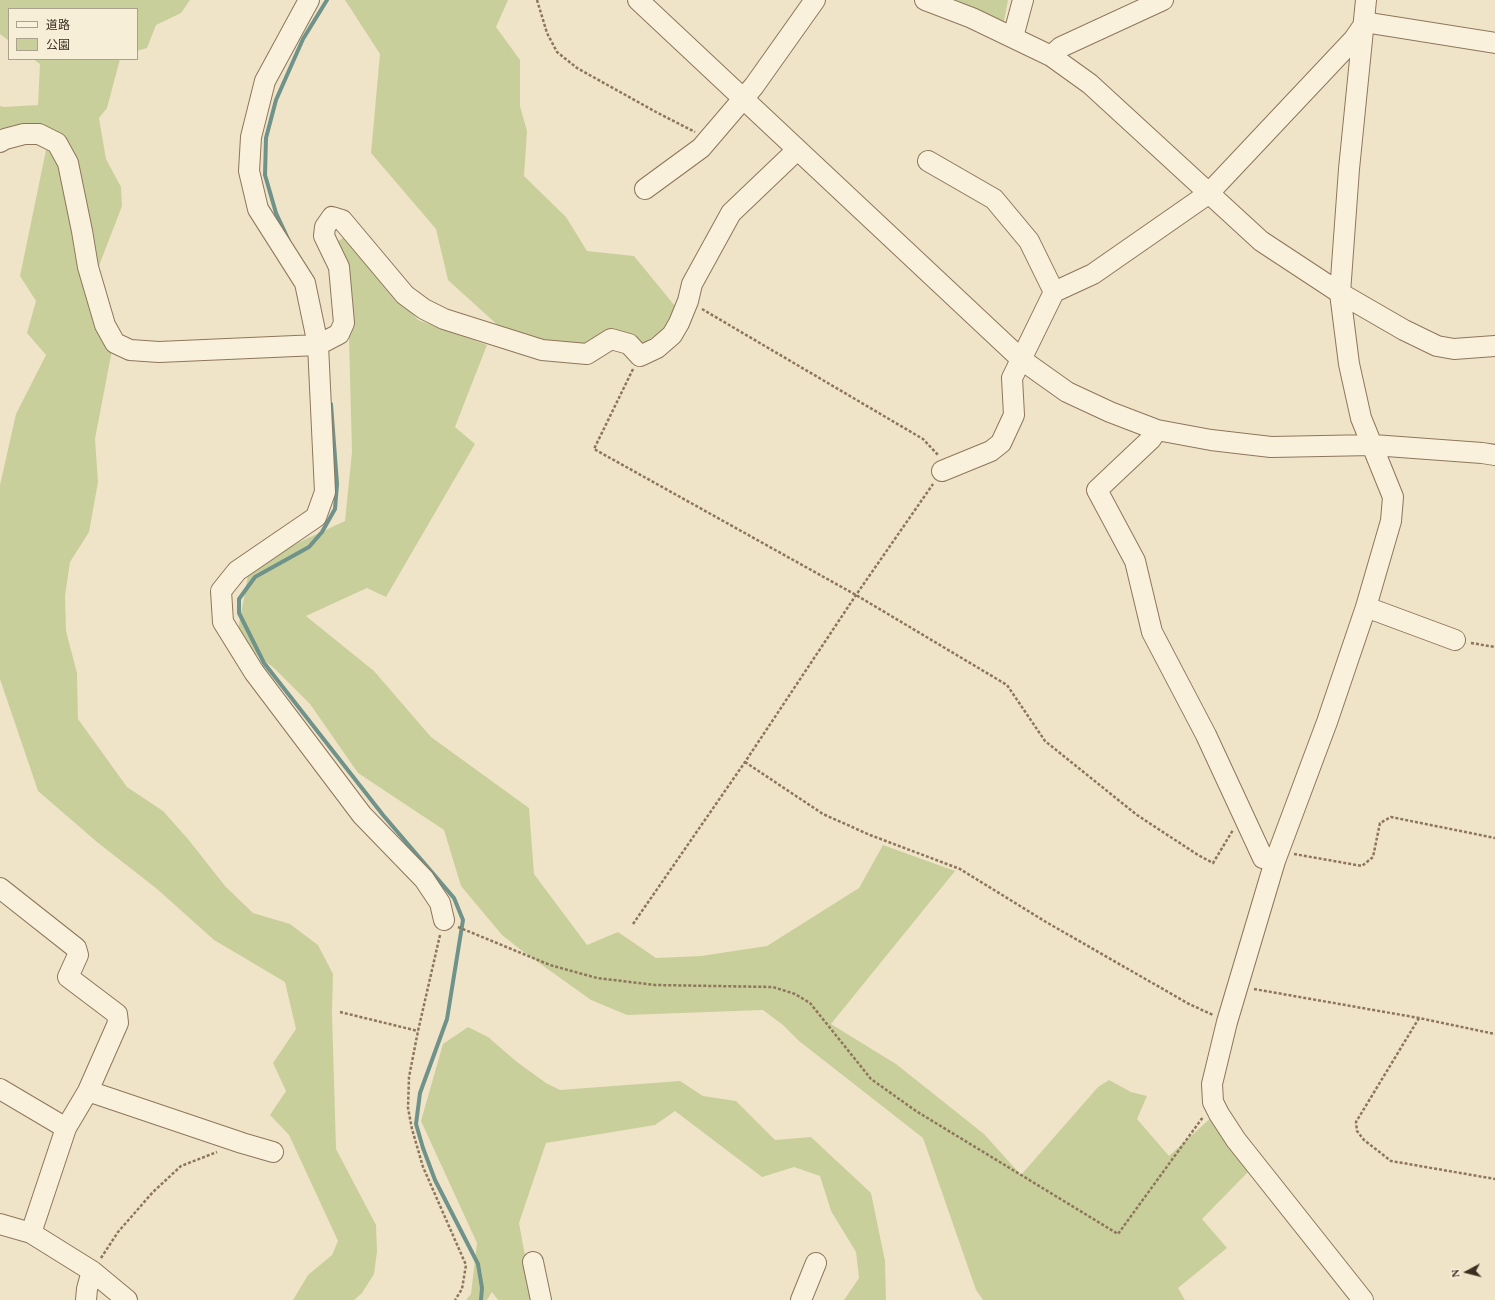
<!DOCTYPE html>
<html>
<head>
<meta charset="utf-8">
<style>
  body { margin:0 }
  #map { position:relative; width:1495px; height:1300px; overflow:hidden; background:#f0e4c8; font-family:"Times New Roman","Noto Sans JP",serif }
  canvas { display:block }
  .legend { position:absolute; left:8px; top:8px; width:130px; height:52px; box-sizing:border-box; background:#f7eed8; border:1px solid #ada18e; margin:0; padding:5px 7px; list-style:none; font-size:12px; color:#3d2e20 }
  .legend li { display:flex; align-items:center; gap:8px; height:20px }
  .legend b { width:20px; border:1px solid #ada18e }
  .north { position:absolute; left:1447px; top:1252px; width:40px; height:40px; -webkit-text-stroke:3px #f7eed8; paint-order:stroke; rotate:263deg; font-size:11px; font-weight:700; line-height:16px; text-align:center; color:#3d2e20 }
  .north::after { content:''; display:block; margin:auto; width:14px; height:18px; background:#3d2e20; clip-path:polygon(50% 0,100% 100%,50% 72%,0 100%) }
</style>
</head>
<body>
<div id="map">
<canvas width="1495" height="1300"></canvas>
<ul class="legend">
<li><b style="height:5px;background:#faf1dc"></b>道路</li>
<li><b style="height:11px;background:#c9cf9b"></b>公園</li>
</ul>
<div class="north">N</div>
</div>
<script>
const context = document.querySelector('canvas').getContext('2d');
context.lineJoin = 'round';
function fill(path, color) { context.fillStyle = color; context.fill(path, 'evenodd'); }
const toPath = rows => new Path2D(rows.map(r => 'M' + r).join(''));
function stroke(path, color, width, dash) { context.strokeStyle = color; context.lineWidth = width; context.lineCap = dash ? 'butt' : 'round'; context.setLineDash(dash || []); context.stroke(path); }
const green = toPath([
  [0,0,190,0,181,13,156,25,147,48,137,51,137,9,9,9,9,41,0,34],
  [345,0,508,0,496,27,520,60,520,106,527,131,524,176,566,217,587,251,634,256,675,306,665,329,641,345,566,345,503,330,448,280,436,229,371,153,380,54],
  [943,0,1008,0,1003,26],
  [33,59,120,59,107,108,99,118,106,159,121,187,122,206,97,271,112,350,95,439,98,482,89,532,70,562,65,596,66,631,77,673,78,719,127,787,163,811,188,839,225,886,253,913,290,924,318,945,333,974,332,1013,336,1149,376,1225,377,1252,374,1274,362,1293,354,1300,293,1300,308,1275,332,1255,338,1241,289,1135,270,1115,286,1091,273,1063,296,1029,285,982,214,940,157,889,97,842,38,791,0,679,0,485,16,414,46,355,27,333,36,301,20,276,46,150,0,128,0,106,4,107,38,105,40,64],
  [345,237,418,320,487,345,455,427,475,444,386,597,367,588,306,616,374,671,431,737,529,808,534,874,587,945,618,932,656,958,701,956,767,946,859,888,883,845,955,871,831,1024,896,1064,984,1134,1021,1175,1098,1087,1109,1080,1131,1092,1147,1096,1137,1119,1169,1156,1214,1115,1250,1170,1202,1219,1227,1248,1178,1288,1185,1300,983,1300,976,1290,923,1138,799,1041,783,1025,763,1010,627,1015,591,1000,521,950,502,935,461,886,444,830,358,773,310,704,274,668,249,649,238,630,250,565,345,521,352,452,347,264,338,241],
  [468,1027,488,1037,517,1062,546,1083,560,1090,680,1081,703,1096,736,1101,775,1140,811,1137,871,1193,885,1261,886,1300,844,1300,859,1278,856,1252,831,1211,820,1176,794,1167,762,1177,675,1111,655,1125,546,1143,519,1223,530,1283,530,1300,498,1300,492,1292,487,1300,466,1300,471,1294,477,1243,421,1121,443,1044]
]);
const stream = toPath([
  [289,241,276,213,265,175,266,138,276,100,303,39,327,0],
  [331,404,337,484,335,509,322,532,309,547,255,577,239,599,239,613,264,663,383,815,454,898,463,920,447,1019,420,1093,416,1124,423,1148,435,1180,478,1264,482,1288,481,1300]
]);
const path = toPath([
  [537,0,547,33,557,52,577,68,656,112,695,132],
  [702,309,923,439,939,456],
  [633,369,594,449,856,595,1007,685,1045,741,1137,815,1198,855,1213,863,1233,830],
  [1471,643,1495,647],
  [745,762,823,814,870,835,960,869,1046,922,1189,1004,1213,1015],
  [1294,854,1362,866,1373,857,1380,823,1391,817,1495,838],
  [633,924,745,762,856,595,933,484],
  [458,927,550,965,597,978,655,985,773,987,795,994,810,1003,871,1079,916,1111,1118,1234,1203,1117],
  [440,935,418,1031,409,1077,408,1108,412,1129,423,1167,466,1265,462,1289,455,1300],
  [1254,989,1419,1018,1495,1034],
  [340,1012,418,1031],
  [1419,1018,1356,1122,1357,1131,1364,1140,1391,1161,1495,1179],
  [101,1258,118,1232,153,1192,181,1166,217,1152]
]);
const minor = toPath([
  [309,0,265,81,251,137,249,171,258,209,305,283,318,345,325,492,316,517,237,571,221,591,223,622,254,672,362,815,424,879,440,903,444,920],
  [638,0,1022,360,1067,392,1110,412,1157,430,1211,440,1271,447,1373,445,1482,453,1495,455],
  [925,0,972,18,1051,56,1090,84,1261,241,1340,293,1404,330,1437,346,1454,349,1495,346],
  [1013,37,1023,0],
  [1051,56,1061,47,1163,0],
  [0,142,5,139,24,134,39,134,57,143,68,163,82,231,88,267,105,325,115,343,130,350,159,352,318,345,339,334,344,323,339,267,324,236,325,227,332,217,342,220,405,295,424,309,444,319,542,350,587,354,611,339,629,344,640,356,657,348,672,335,679,323,688,301,692,284,731,213,797,150],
  [928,161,994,199,1029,241,1054,292],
  [645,189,701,148,754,86,815,0],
  [1157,430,1151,439,1097,490,1135,561,1152,632,1206,735,1263,858,1275,861],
  [942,471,991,451,1001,443,1014,415,1012,378,1054,292,1093,274,1208,194,1354,39,1363,26,1370,23,1495,43],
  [1366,607,1455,640],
  [0,888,76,948,78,955,68,977,117,1014,118,1023,88,1091,66,1128,31,1233],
  [0,1089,66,1128],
  [88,1091,242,1143,273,1152],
  [0,1224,31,1233,92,1271,127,1300],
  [533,1262,541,1300],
  [86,1300,87,1289,92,1271],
  [801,1300,816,1263],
  [1363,1300,1236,1140,1219,1114,1213,1102,1212,1084,1227,1022,1275,861,1327,722,1366,607,1391,521,1393,497,1361,418,1349,364,1340,293,1349,169,1366,0]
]);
fill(green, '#c9cf9b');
stroke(stream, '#6f938a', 4);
stroke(minor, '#8d765c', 22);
stroke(path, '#8d765c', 2.5, [3, 2]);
stroke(minor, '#faf1dc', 20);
</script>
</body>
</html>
